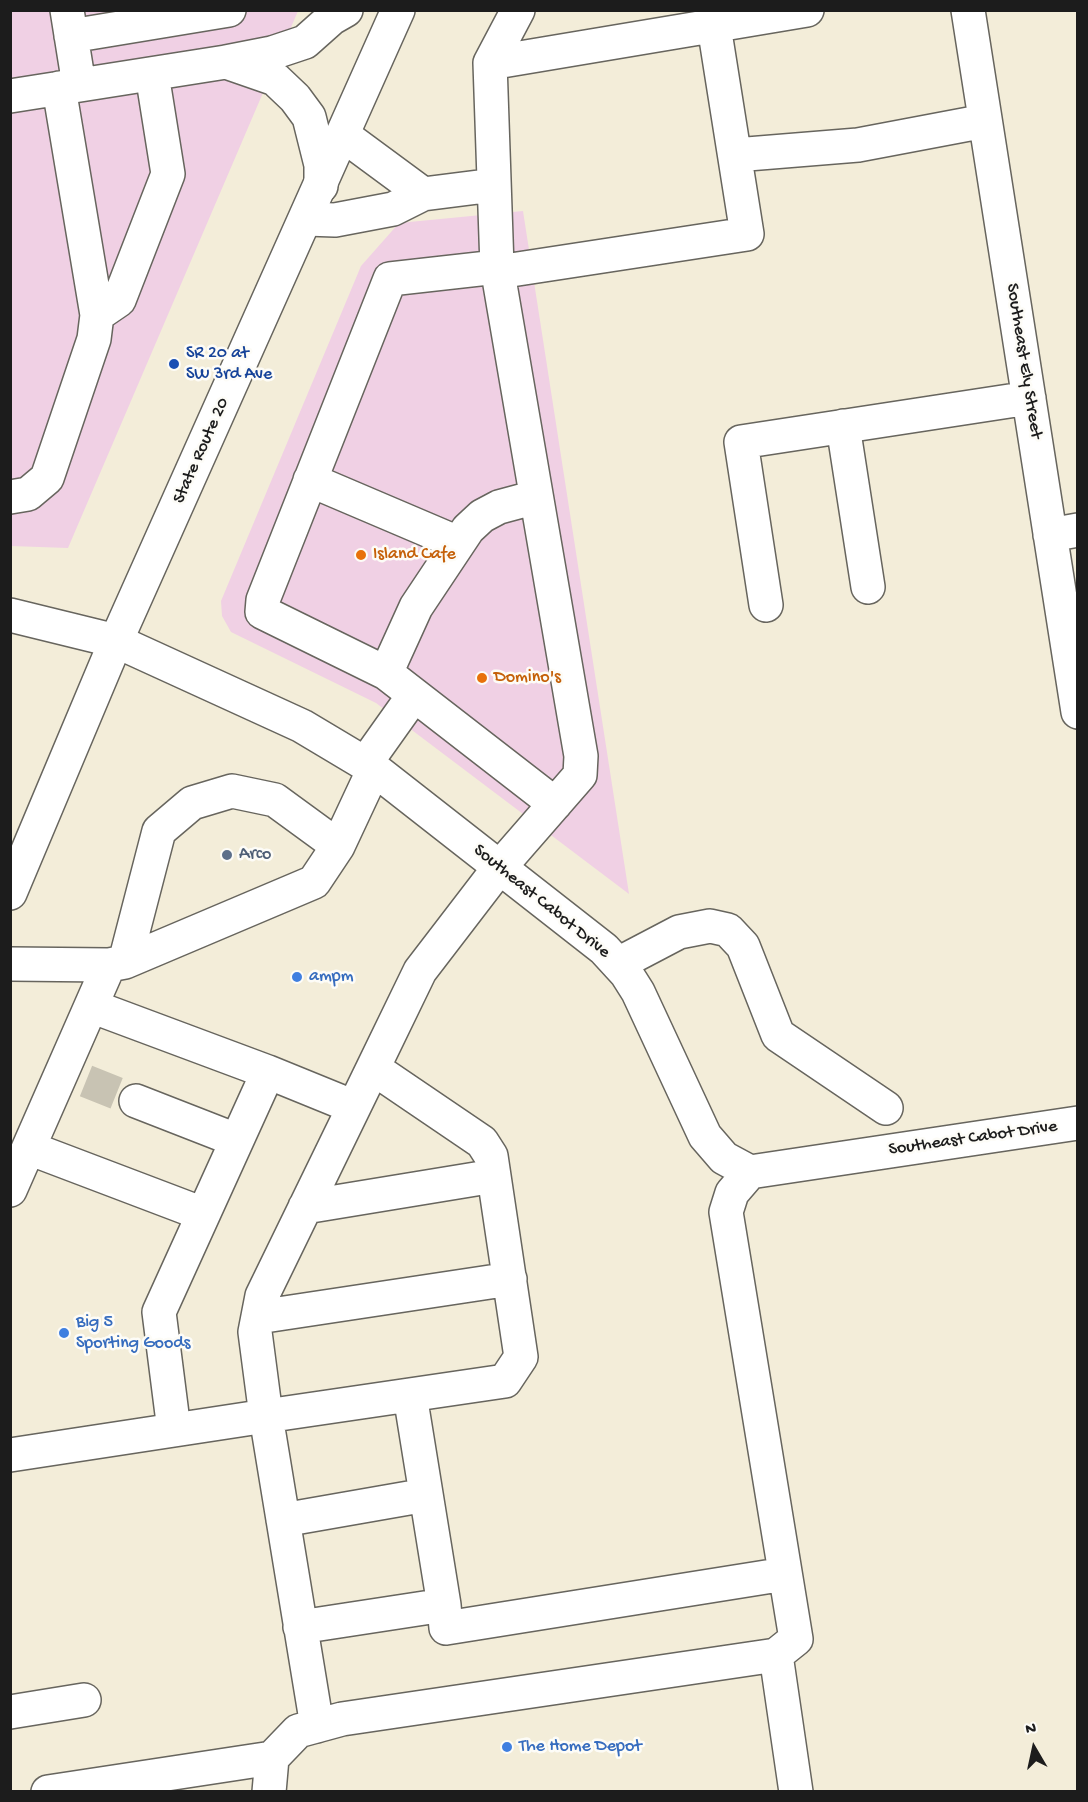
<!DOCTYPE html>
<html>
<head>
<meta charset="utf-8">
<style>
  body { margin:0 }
  #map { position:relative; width:1088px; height:1802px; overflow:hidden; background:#f3edd9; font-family:"Gochi Hand",sans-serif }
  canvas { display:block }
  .frame { position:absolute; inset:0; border:12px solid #1c1c1c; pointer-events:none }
  .north { position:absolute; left:1004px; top:1718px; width:60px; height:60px; -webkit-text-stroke:4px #fdfcf7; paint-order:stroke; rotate:351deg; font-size:16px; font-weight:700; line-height:24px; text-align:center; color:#1c1c1c }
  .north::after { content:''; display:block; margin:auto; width:21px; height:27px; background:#1c1c1c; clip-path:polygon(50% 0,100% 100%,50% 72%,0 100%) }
</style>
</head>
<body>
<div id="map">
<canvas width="1088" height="1802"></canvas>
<div class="frame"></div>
<div class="north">N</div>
</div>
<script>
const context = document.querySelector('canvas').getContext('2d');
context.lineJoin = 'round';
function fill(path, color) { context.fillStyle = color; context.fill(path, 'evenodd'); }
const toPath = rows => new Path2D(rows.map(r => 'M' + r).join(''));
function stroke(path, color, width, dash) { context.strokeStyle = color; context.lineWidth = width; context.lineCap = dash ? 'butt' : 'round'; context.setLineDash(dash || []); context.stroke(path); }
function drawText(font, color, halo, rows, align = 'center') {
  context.font = font + ' "Gochi Hand",sans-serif'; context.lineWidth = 5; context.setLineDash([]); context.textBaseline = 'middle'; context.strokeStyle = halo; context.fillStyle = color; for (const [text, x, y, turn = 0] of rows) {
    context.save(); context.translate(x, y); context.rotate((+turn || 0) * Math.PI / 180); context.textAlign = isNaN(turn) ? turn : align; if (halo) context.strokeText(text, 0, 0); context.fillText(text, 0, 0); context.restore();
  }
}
const built = toPath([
  [11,11,298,11,68,548,11,546],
  [523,211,629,894,376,703,231,632,222,616,221,601,361,266,399,223]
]);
const minorTunnel = toPath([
  [86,1081,136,1101]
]);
const minor = toPath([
  [67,10,79,85],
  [968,10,1078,712],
  [71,36,229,10],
  [490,63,807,10],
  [10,96,226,62],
  [343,135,423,194],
  [735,155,858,145,985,121],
  [321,186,321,165,309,117,295,98,275,79,226,62,272,53,305,42,332,18,346,10],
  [306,219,335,220,393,209,423,194,494,185],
  [497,267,390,279,263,600,262,612,386,673,555,804],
  [498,272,747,234,714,26],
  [97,315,119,300,168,174,152,74],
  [843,426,868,587],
  [310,480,458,543],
  [10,497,28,494,47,478,94,339,97,315,59,88],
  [1050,535,1078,530],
  [766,605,741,442,1029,398],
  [10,615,116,641,302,726,374,769,604,949,626,973,638,992,705,1136,724,1158,750,1172,1078,1123],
  [386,673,416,607,468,529,482,516,499,507,536,497],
  [365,764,414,695],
  [125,962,159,831,192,803,232,791,275,800,338,846],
  [10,964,109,965,125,962,314,882,338,846,374,769],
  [618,964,679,932,710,926,728,930,743,946,778,1035,886,1108],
  [91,1006,268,1072],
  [373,1068,482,1142,491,1156,521,1357,505,1381,266,1416,255,1332,262,1296,373,1068,420,971,499,868,580,775,581,756,497,267,490,63,518,10],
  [136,1101,236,1140],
  [29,1148,203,1214],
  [10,1190,109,965],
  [305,1207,494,1176],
  [258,1317,510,1279],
  [174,1430,159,1312,268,1072,354,1107],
  [10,1455,266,1416,317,1726],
  [283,1520,426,1495],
  [444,1605,446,1628,785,1574],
  [300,1627,444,1605,410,1395],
  [776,1655,796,1792],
  [10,1712,84,1700],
  [48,1792,272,1758],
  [269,1792,272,1758,298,1731,342,1719,776,1655,796,1639,726,1212,732,1193,750,1172]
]);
const major = toPath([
  [10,893,116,641,398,10]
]);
const markers = [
  [174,364,6,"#1a4fb4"],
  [361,555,6,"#e8710a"],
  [482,678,6,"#e8710a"],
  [227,855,6,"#5c6f8a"],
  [297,977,6,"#3f7fe0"],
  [64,1333,6,"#3f7fe0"],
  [507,1747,6,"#3f7fe0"]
];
const transitNames = [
  ["SR 20 at",186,354],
  ["SW 3rd Ave",186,375]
];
const streetNames = [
  ["Southeast Ely Street",1023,361,81],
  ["State Route 20",202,451,-66],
  ["Southeast Cabot Drive",541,902,39],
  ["Southeast Cabot Drive",973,1139,-8]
];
const foodNames = [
  ["Island Cafe",373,555],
  ["Domino's",494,678]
];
const serviceNames = [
  ["Arco",239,855]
];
const shopNames = [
  ["ampm",309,977],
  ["Big 5",76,1323],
  ["Sporting Goods",76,1344],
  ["The Home Depot",519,1747]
];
fill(built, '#f0d0e4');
stroke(minorTunnel, '#c8c3b3', 33, [33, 16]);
stroke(minor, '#67655e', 36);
stroke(major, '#67655e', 36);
stroke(minor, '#fff', 33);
stroke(major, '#fff', 33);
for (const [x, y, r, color] of markers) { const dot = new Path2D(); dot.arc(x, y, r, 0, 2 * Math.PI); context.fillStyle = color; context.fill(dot); stroke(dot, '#fdfcf7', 2); }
drawText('18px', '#164399', '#fdfcf7', transitNames, 'left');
drawText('18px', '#1c1c1c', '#fdfcf7', streetNames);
drawText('18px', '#c56008', '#fdfcf7', foodNames, 'left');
drawText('18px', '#4e5e75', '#fdfcf7', serviceNames, 'left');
drawText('18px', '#366cbe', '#fdfcf7', shopNames, 'left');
</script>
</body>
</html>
